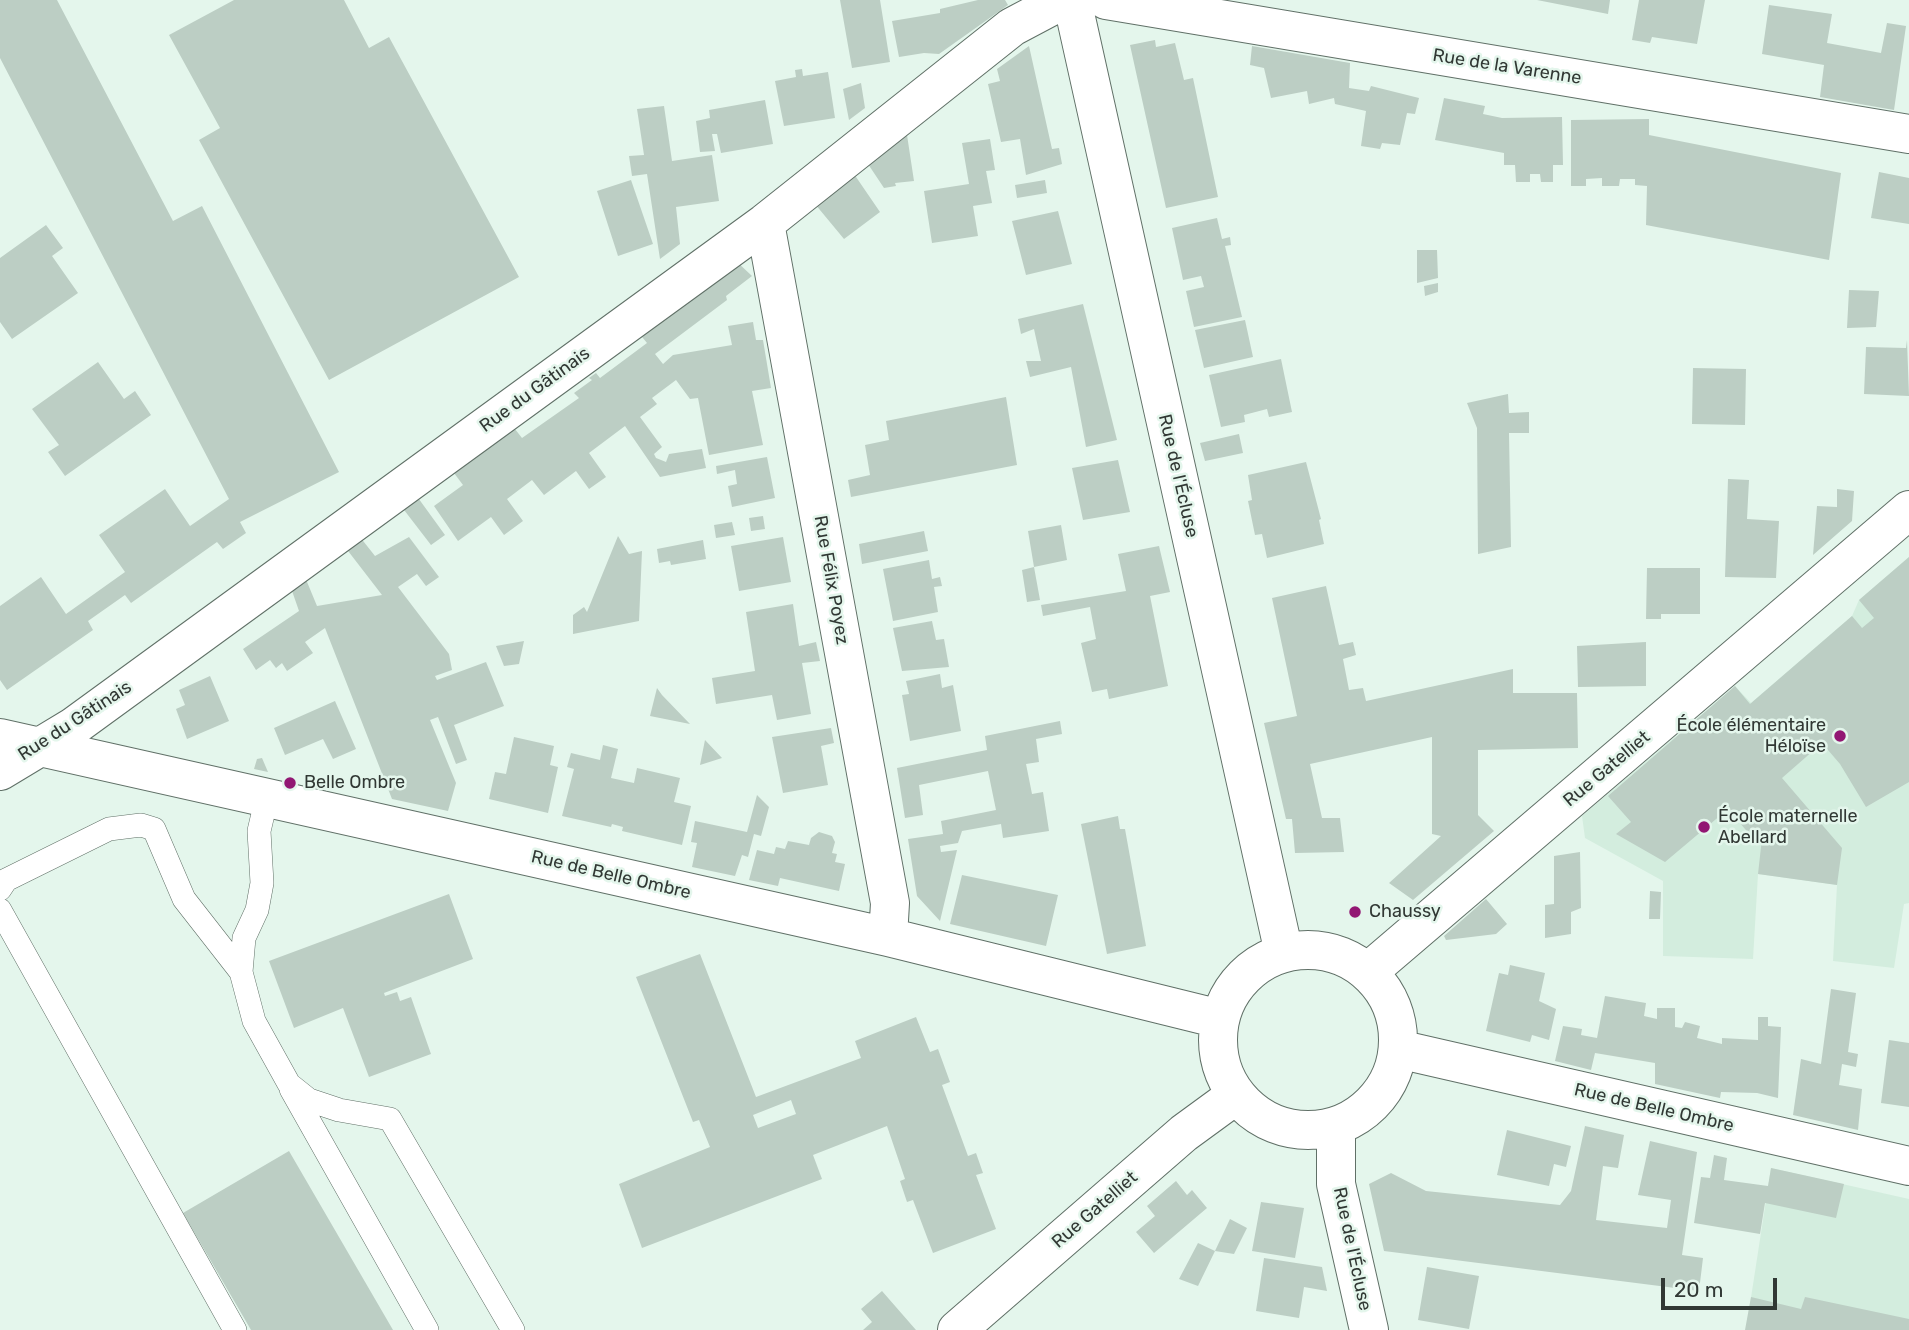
<!DOCTYPE html>
<html>
<head>
<meta charset="utf-8">
<style>
  body { margin:0 }
  #map { position:relative; width:1909px; height:1330px; overflow:hidden; background:#e4f6ec; font-family:Rubik,sans-serif }
  canvas { display:block }
  .scale { position:absolute; left:1661px; top:1278px; width:116px; height:32px; box-sizing:border-box; border:4px solid #313834; border-top:0; padding-left:9px; font-size:21px; line-height:24px; white-space:nowrap; color:#313834; -webkit-text-stroke:5px #e4f6ec; paint-order:stroke }
</style>
</head>
<body>
<div id="map">
<canvas width="1909" height="1330"></canvas>
<div class="scale">20 m</div>
</div>
<script>
const context = document.querySelector('canvas').getContext('2d');
context.lineJoin = 'round';
function fill(path, color) { context.fillStyle = color; context.fill(path, 'evenodd'); }
const toPath = rows => new Path2D(rows.map(r => 'M' + r).join(''));
function stroke(path, color, width, dash) { context.strokeStyle = color; context.lineWidth = width; context.lineCap = dash ? 'butt' : 'round'; context.setLineDash(dash || []); context.stroke(path); }
function drawText(font, color, halo, rows, align = 'center') {
  context.font = font + ' Rubik,sans-serif'; context.lineWidth = 5; context.setLineDash([]); context.textBaseline = 'middle'; context.strokeStyle = halo; context.fillStyle = color; for (const [text, x, y, turn = 0] of rows) {
    context.save(); context.translate(x, y); context.rotate((+turn || 0) * Math.PI / 180); context.textAlign = isNaN(turn) ? turn : align; if (halo) context.strokeText(text, 0, 0); context.fillText(text, 0, 0); context.restore();
  }
}
const built = toPath([
  [1909,557,1909,903,1904,904,1894,968,1833,961,1837,885,1758,874,1753,959,1663,956,1663,881,1585,838,1582,816,1735,686,1751,703,1852,616,1859,600],
  [1771,1168,1909,1199,1909,1330,1746,1330]
]);
const building = toPath([
  [0,0,57,0,173,221,202,206,339,472,240,522,246,533,223,549,217,542,131,603,125,595,88,621,93,630,7,690,0,680,0,606,41,577,66,614,125,572,99,535,165,489,190,526,229,499,0,58],
  [234,0,344,0,369,48,389,37,519,277,329,380,199,140,220,128,169,35],
  [840,0,880,0,890,62,852,68],
  [978,0,1005,0,1008,5,939,54,924,53,899,57,892,21,940,13,940,9],
  [1537,0,1610,0,1608,14],
  [1639,0,1705,0,1697,44,1652,37,1650,43,1632,40],
  [1769,5,1832,14,1827,43,1881,53,1887,23,1906,26,1894,110,1820,97,1824,65,1762,54],
  [1155,40,1156,47,1175,43,1184,80,1193,78,1218,197,1166,208,1130,45],
  [1029,46,1052,149,1059,148,1062,164,1026,175,1020,139,1001,142,988,84,1000,81,997,69],
  [1252,46,1350,63,1349,88,1369,91,1371,86,1419,98,1415,114,1407,113,1400,145,1382,143,1380,149,1361,146,1366,111,1335,104,1334,98,1309,104,1307,91,1271,98,1264,68,1250,65],
  [802,69,803,76,828,72,835,118,784,126,775,81,796,77,795,70],
  [861,83,865,108,849,120,843,89],
  [1444,98,1485,106,1483,114,1502,118,1562,117,1563,165,1553,165,1553,182,1541,182,1540,174,1530,174,1530,182,1516,182,1515,165,1504,165,1504,153,1435,140],
  [765,100,773,144,721,153,717,134,712,134,715,151,700,152,696,121,710,118,709,110],
  [664,106,672,161,712,155,719,201,676,207,680,244,660,259,647,174,632,176,629,156,644,155,637,109],
  [1649,119,1649,135,1841,173,1829,260,1646,225,1647,186,1635,185,1635,179,1620,179,1619,186,1602,186,1602,178,1586,179,1586,186,1571,186,1571,120],
  [907,135,914,181,895,183,896,186,884,188,868,164],
  [990,139,995,170,986,171,992,203,973,206,978,236,932,243,924,191,969,184,962,143],
  [1879,172,1909,178,1909,224,1871,218],
  [854,174,880,212,844,239,815,204],
  [631,180,653,244,618,256,597,191],
  [1045,180,1047,193,1017,198,1015,185],
  [1058,211,1072,264,1026,275,1012,221],
  [1217,218,1222,239,1230,237,1231,245,1225,246,1242,317,1194,327,1186,291,1204,287,1201,276,1183,280,1172,228],
  [46,225,63,248,52,256,78,293,12,339,0,322,0,258],
  [1417,250,1437,250,1438,278,1417,283],
  [735,260,752,276,726,296,727,300,655,354,663,364,673,355,732,345,728,326,753,322,756,340,763,340,771,388,752,391,763,445,709,455,698,398,690,399,676,380,652,398,657,404,640,417,662,447,654,454,656,458,666,462,669,454,702,449,706,468,660,477,625,426,589,453,606,477,589,489,576,471,544,495,532,480,507,499,523,521,504,535,491,517,458,541,434,506,463,485,451,469,511,424,522,438,579,398,574,393,592,380,589,378,596,373,600,378,647,343,638,332],
  [1438,283,1438,292,1425,296,1424,286],
  [1849,290,1879,291,1876,327,1847,328],
  [1083,304,1117,440,1086,447,1071,367,1030,377,1026,361,1041,361,1034,329,1021,334,1018,319],
  [1245,320,1253,357,1204,368,1195,330],
  [1907,340,1909,396,1864,394,1866,347,1906,348],
  [1281,359,1292,412,1269,417,1267,409,1244,415,1245,422,1221,427,1209,375],
  [98,362,124,399,135,391,151,415,65,476,48,452,59,445,32,409],
  [1693,368,1746,369,1745,425,1692,424],
  [1508,394,1509,413,1529,412,1529,433,1509,433,1511,547,1478,554,1477,428,1467,403],
  [1006,397,1017,465,851,497,848,480,870,475,865,445,889,440,886,421],
  [1239,434,1243,453,1205,461,1200,443],
  [767,457,775,498,732,507,728,486,737,484,735,470,717,474,716,466],
  [1118,460,1130,512,1083,520,1072,468],
  [1306,462,1321,519,1319,520,1324,544,1267,558,1262,534,1255,535,1248,501,1252,500,1248,475],
  [1728,479,1749,480,1747,519,1779,521,1776,578,1725,577],
  [1837,489,1854,491,1852,521,1813,555,1817,506,1837,507],
  [416,495,445,535,431,545,401,506],
  [763,516,765,529,751,531,749,518],
  [732,522,735,535,716,538,714,525],
  [1061,525,1067,560,1034,567,1040,600,1027,602,1022,570,1034,567,1028,531],
  [924,531,928,551,862,564,859,544],
  [618,536,629,554,642,551,639,621,573,634,573,615,584,607,587,612],
  [360,537,375,556,409,537,439,577,426,586,417,574,398,587,449,654,452,670,435,676,437,680,486,662,504,706,454,725,467,760,456,764,438,717,430,720,456,783,448,811,392,799,325,628,305,642,313,653,287,671,282,663,276,668,270,660,256,670,243,649,299,611,291,588,305,577,317,606,382,595,345,547],
  [783,537,791,582,739,591,731,546],
  [703,540,706,559,671,565,670,561,659,563,657,549],
  [1159,546,1170,592,1150,596,1168,686,1109,699,1107,689,1092,692,1081,643,1096,639,1090,607,1043,616,1041,605,1126,591,1118,554],
  [1909,557,1909,782,1866,807,1840,764,1822,743,1782,778,1842,848,1837,885,1758,874,1762,838,1751,836,1728,809,1665,862,1616,834,1631,822,1608,796,1735,686,1750,704,1852,616,1862,628,1874,618,1859,600],
  [929,560,932,579,940,577,942,586,934,587,938,612,893,621,883,569],
  [1647,568,1700,568,1700,614,1661,614,1661,619,1646,619],
  [1326,586,1339,645,1353,642,1356,655,1343,659,1349,690,1363,688,1366,701,1513,669,1513,693,1577,693,1578,748,1478,750,1478,815,1494,831,1413,900,1389,883,1441,836,1432,834,1432,737,1310,764,1322,818,1340,818,1344,852,1295,853,1292,819,1286,819,1264,723,1297,716,1272,598],
  [793,604,799,646,816,642,820,661,802,663,811,714,777,720,772,695,716,704,712,678,755,671,746,612],
  [932,621,936,640,944,639,949,667,902,671,893,628],
  [524,641,519,664,504,666,496,646],
  [1646,642,1646,686,1578,687,1577,646],
  [940,674,942,688,953,685,961,731,910,741,902,695,909,694,906,681],
  [210,676,229,721,187,739,176,709,185,705,179,690],
  [657,688,662,695,690,724,650,716],
  [335,701,356,749,333,759,323,739,285,755,274,728],
  [1060,721,1062,734,1036,739,1039,762,1026,764,1032,794,1043,792,1049,831,1003,838,1001,824,962,831,958,843,940,846,941,852,957,850,940,921,917,896,908,839,943,834,941,821,996,810,988,771,919,785,923,815,905,818,897,768,987,750,985,736],
  [831,728,834,743,821,746,828,785,783,793,772,737],
  [514,737,554,746,550,765,558,767,548,813,489,799,495,772,506,774],
  [705,740,722,758,700,765],
  [603,745,618,749,611,778,634,783,637,768,680,778,674,802,691,806,682,845,622,831,623,827,612,824,611,827,562,816,574,769,567,767,571,753,600,760],
  [262,758,268,772,254,769,257,759],
  [757,795,769,807,761,836,754,834,748,857,742,855,735,876,692,867,697,843,691,842,695,821,747,832],
  [1118,816,1120,829,1125,829,1146,946,1107,954,1081,824],
  [819,832,832,836,835,842,832,853,837,854,835,862,845,864,839,891,780,878,778,886,749,880,757,850,774,854,776,847,785,849,788,841,809,845,811,838],
  [1580,852,1581,908,1571,912,1571,934,1545,938,1545,905,1554,904,1554,856],
  [962,875,1058,895,1046,946,950,924],
  [1650,891,1661,892,1660,919,1649,919],
  [449,894,473,959,384,993,385,996,397,992,400,1001,411,997,431,1054,369,1077,343,1008,294,1028,269,961],
  [1486,899,1507,924,1496,934,1446,940,1444,936],
  [700,954,756,1097,861,1058,855,1041,916,1017,930,1052,938,1049,950,1082,942,1085,968,1156,976,1153,983,1173,976,1175,996,1229,933,1253,913,1200,907,1202,900,1181,905,1179,887,1126,813,1155,822,1179,642,1248,619,1184,710,1147,699,1120,693,1122,636,977],
  [791,1100,796,1114,758,1128,753,1115],
  [1510,965,1545,973,1539,1001,1556,1009,1549,1040,1532,1035,1530,1042,1486,1031,1499,973,1508,975],
  [1831,989,1856,993,1848,1052,1858,1054,1856,1067,1842,1064,1839,1085,1862,1089,1858,1130,1793,1115,1801,1059,1821,1064],
  [1605,996,1646,1003,1644,1016,1657,1019,1657,1008,1675,1008,1675,1027,1682,1028,1685,1022,1700,1026,1697,1038,1722,1044,1722,1038,1758,1040,1758,1017,1768,1017,1768,1026,1781,1027,1778,1098,1757,1093,1721,1092,1720,1098,1655,1084,1655,1063,1595,1053,1591,1070,1555,1061,1563,1026,1582,1029,1581,1035,1597,1038],
  [1889,1040,1909,1043,1909,1107,1881,1103],
  [1585,1126,1624,1135,1618,1168,1603,1166,1596,1220,1667,1228,1671,1200,1638,1195,1650,1141,1697,1152,1682,1255,1703,1258,1699,1291,1384,1251,1369,1184,1391,1173,1426,1191,1560,1205,1571,1191],
  [1507,1130,1571,1146,1566,1167,1554,1164,1549,1186,1497,1175],
  [289,1151,393,1330,251,1330,183,1213],
  [1714,1155,1727,1158,1724,1180,1768,1186,1771,1168,1844,1184,1836,1218,1765,1203,1760,1234,1694,1223,1701,1177,1710,1178],
  [1176,1181,1187,1195,1192,1190,1207,1208,1154,1253,1136,1232,1155,1216,1147,1206],
  [1261,1202,1304,1208,1295,1258,1252,1251],
  [1230,1219,1247,1228,1234,1254,1215,1251,1198,1286,1179,1279,1198,1243,1215,1251],
  [1264,1258,1322,1267,1327,1291,1304,1287,1299,1318,1256,1311],
  [1427,1267,1479,1276,1469,1329,1418,1320],
  [882,1291,916,1330,863,1330,872,1322,861,1309],
  [1751,1297,1801,1309,1805,1297,1909,1319,1909,1330,1745,1330]
]);
const lane = toPath([
  [267,797,259,831,262,883,257,910,244,938,241,972,254,1021,289,1084,309,1100,339,1110,390,1119,513,1330],
  [0,889,6,880,109,829,141,825,154,829,184,899,241,972],
  [0,910,235,1330],
  [291,1089,427,1330]
]);
const street = toPath([
  [1072,0,1284,953],
  [1106,0,1909,134],
  [765,223,890,903,888,937],
  [0,738,888,937,1220,1019],
  [0,771,73,727,765,223,1012,27,1063,0],
  '1218 1040a90 90 0 1 1 180 0a90 90 0 1 1-180 0Z',
  [1368,972,1909,510],
  [1398,1049,1909,1166],
  [1336,1126,1336,1184,1369,1330],
  [957,1330,1184,1133,1236,1095]
]);
const markers = [
  [1840,736,7,"#921773"],
  [290,783,7,"#921773"],
  [1704,827,7,"#921773"],
  [1355,912,7,"#921773"]
];
const streetNames = [
  ["Rue de la Varenne",1507,67,9],
  ["Rue du Gâtinais",535,390,-36],
  ["Rue de l'Écluse",1178,476,77],
  ["Rue Félix Poyez",831,580,80],
  ["Rue du Gâtinais",75,721,-33],
  ["Rue Gatelliet",1607,769,-40],
  ["Rue de Belle Ombre",611,875,13],
  ["Rue de Belle Ombre",1654,1108,13],
  ["Rue Gatelliet",1095,1210,-41],
  ["Rue de l'Écluse",1352,1249,78]
];
const poiNames = [
  ["École élémentaire",1826,726,"right"],
  ["Héloïse",1826,747,"right"],
  ["Belle Ombre",304,783],
  ["École maternelle",1718,817],
  ["Abellard",1718,838],
  ["Chaussy",1369,912]
];
fill(built, '#d3edde');
fill(building, '#bccec4');
stroke(lane, '#607067', 24);
stroke(street, '#607067', 40);
stroke(lane, '#fff', 23);
stroke(street, '#fff', 38);
for (const [x, y, r, color] of markers) { const dot = new Path2D(); dot.arc(x, y, r, 0, 2 * Math.PI); context.fillStyle = color; context.fill(dot); stroke(dot, '#e4f6ec', 2.5); }
drawText('18px', '#313834', '#e4f6ec', streetNames);
drawText('18px', '#313834', '#e4f6ec', poiNames, 'left');
</script>
</body>
</html>
